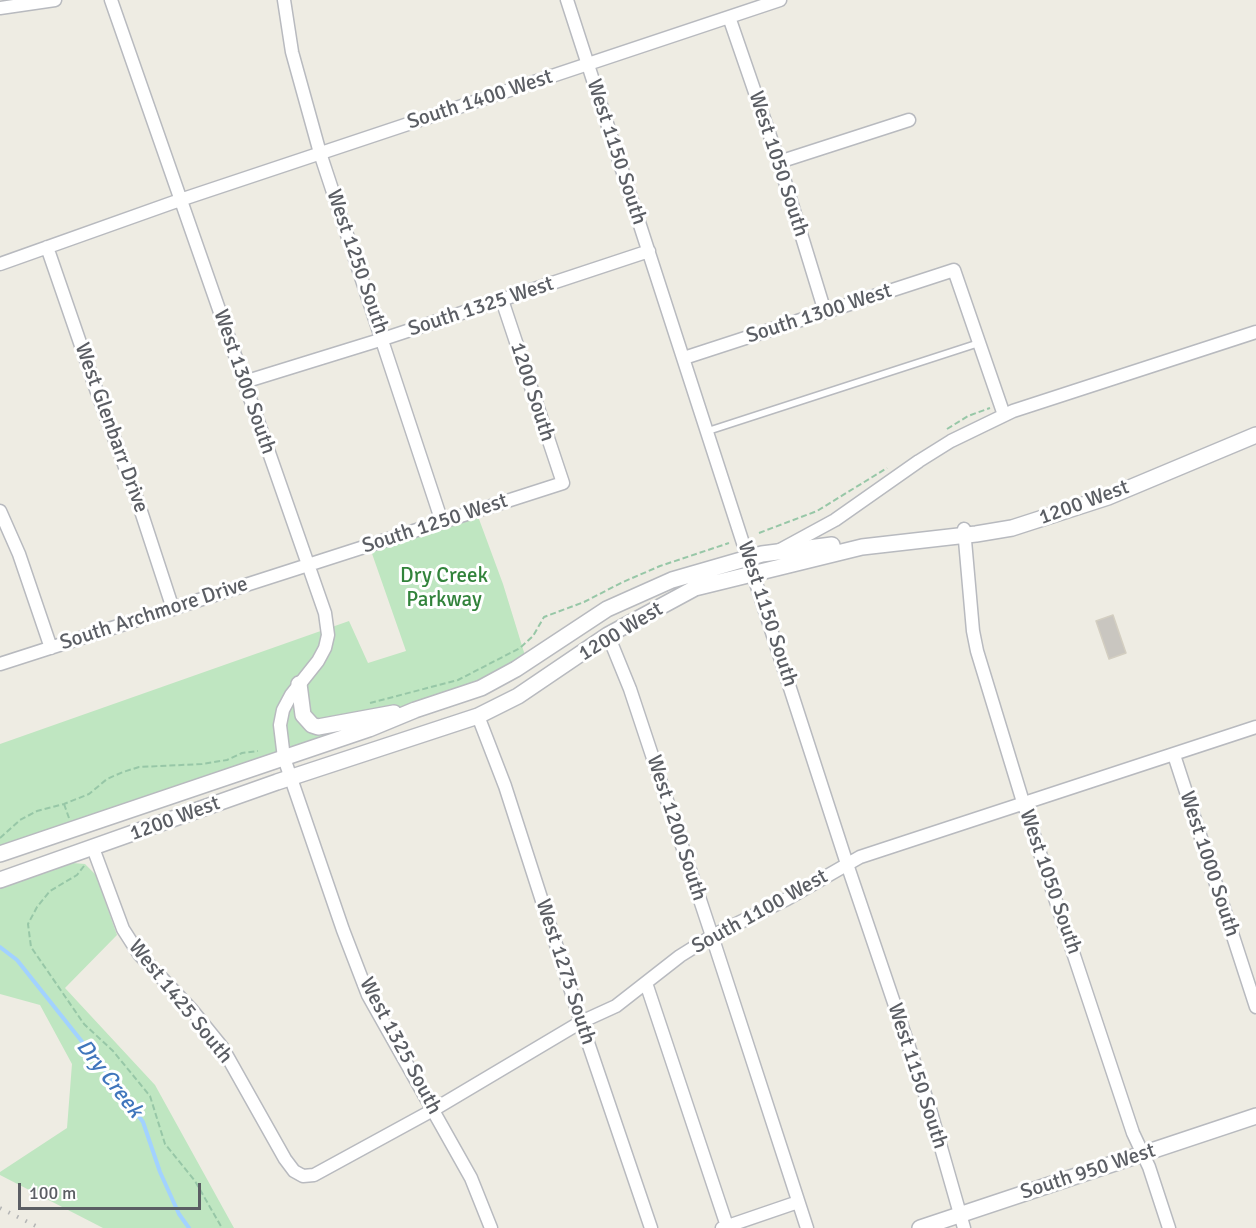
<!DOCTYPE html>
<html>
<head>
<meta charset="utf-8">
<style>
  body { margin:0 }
  #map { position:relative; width:1256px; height:1228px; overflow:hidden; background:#eeece3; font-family:Signika,sans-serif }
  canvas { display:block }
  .scale { position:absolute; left:18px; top:1183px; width:183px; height:27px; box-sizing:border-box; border:3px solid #5b5e64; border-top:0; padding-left:8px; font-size:18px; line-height:21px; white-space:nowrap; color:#5b5e64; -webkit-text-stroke:4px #fff; paint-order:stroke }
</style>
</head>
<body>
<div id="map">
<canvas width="1256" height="1228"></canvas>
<div class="scale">100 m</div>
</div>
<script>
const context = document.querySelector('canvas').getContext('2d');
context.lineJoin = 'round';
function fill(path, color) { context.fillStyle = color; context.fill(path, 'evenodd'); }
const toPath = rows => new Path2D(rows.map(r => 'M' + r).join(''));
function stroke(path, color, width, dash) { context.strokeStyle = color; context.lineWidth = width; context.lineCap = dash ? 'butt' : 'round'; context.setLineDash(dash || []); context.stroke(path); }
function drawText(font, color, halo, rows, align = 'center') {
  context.font = font + ' Signika,sans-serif'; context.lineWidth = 6; context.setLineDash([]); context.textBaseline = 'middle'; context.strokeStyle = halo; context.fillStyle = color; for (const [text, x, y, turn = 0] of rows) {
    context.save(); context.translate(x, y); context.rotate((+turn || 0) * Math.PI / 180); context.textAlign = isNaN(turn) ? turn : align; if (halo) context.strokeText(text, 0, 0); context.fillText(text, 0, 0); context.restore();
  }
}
const green = toPath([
  [476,511,503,584,527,662,345,738,0,848,0,744,349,621,368,663,406,651,369,545],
  [73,863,85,864,96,875,117,935,65,988,155,1085,234,1228,103,1228,0,1175,0,1172,67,1128,72,1064,40,1005,0,994,0,887]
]);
const stream = toPath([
  [0,947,17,960,111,1078,143,1122,160,1172,179,1214,189,1228]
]);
const building = toPath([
  [1113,615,1126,653,1109,659,1096,621,1113,615]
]);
const path = toPath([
  [947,429,968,416,990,408],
  [759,533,817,511,887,468],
  [370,703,458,680,520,648,533,636,544,617,584,602,623,582,660,566,729,543],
  [64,804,69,818],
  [0,838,20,820,37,811,64,804,89,794,107,779,123,772,139,767,202,764,227,760,242,753,258,751],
  [84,866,77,875,50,891,37,907,28,924,31,947,84,1024,113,1051,150,1096,165,1144,195,1181,222,1228]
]);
const service = toPath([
  [708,431,979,343]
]);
const minor = toPath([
  [111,0,325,613,328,635,325,648,318,661,291,695,283,710,280,725,284,758,343,930,368,995,471,1178,491,1228],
  [284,0,292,52,320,153,442,522],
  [567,0,847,864,930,1109,964,1228],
  [0,8,55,0],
  [729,17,779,162,825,312],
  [779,162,909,120],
  [47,247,97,392,138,502,173,609],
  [0,264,180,200,780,0],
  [684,358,954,270,1004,415],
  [244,382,383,339,649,251],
  [0,511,19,554,51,648],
  [964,529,973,631,977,651,1023,802,1133,1133,1149,1167,1169,1228],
  [778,551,835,520,919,461,951,441,1013,411,1256,332],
  [608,635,630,689,712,936,807,1228],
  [0,664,563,483,502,300],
  [478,716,505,786,581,1022,651,1228],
  [1174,755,1256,1007],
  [93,848,123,929,139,954,192,1010,222,1047,285,1159,294,1171,303,1176,314,1175,433,1110,581,1022,616,1006,680,956,712,936,787,899,860,857,1256,727],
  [646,983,727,1226],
  [722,1228,798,1202]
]);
const tertiary = toPath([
  [299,684,303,715,312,725,318,727,394,713],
  [0,854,369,729,415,710,481,688,516,669,607,609,672,580,762,554,832,545],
  [0,880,277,782,478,716,518,696,608,635,695,588,862,547,976,534,1012,528,1108,497,1256,435],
  [920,1228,1256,1116]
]);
const rail = toPath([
  [0,1208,40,1228]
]);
const streetNames = [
  ["South 1400 West",480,100,-18],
  ["West 1150 South",616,152,72],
  ["West 1050 South",778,164,72],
  ["West 1250 South",357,262,71],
  ["South 1325 West",481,307,-18],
  ["South 1300 West",819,314,-18],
  ["West 1300 South",244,382,71],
  ["1200 South",532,392,72],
  ["West Glenbarr Drive",111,428,70],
  ["1200 West",1084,503,-20],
  ["South 1250 West",435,524,-18],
  ["South Archmore Drive",154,614,-18],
  ["West 1150 South",767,614,72],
  ["1200 West",621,632,-31],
  ["1200 West",175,819,-20],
  ["West 1200 South",676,828,72],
  ["West 1000 South",1209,864,72],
  ["West 1050 South",1050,882,71],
  ["South 1100 West",760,912,-29],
  ["West 1275 South",565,972,72],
  ["West 1425 South",180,1002,51],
  ["West 1325 South",400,1046,62],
  ["West 1150 South",917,1076,72],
  ["South 950 West",1088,1172,-18]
];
const parkNames = [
  ["Dry Creek",444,576],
  ["Parkway",444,600]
];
const waterNames = [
  ["Dry Creek",109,1079,52]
];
fill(green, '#bfe6c1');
stroke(stream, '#a2d2ff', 4);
fill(building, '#c9c6c0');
stroke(building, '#d3cec1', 1.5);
stroke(service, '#b8babf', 9);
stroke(minor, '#b8babf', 15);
stroke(tertiary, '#b8babf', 18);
stroke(path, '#97c7a7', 2, [6, 3]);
stroke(service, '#fff', 6);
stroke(minor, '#fff', 12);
stroke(tertiary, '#fff', 15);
stroke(rail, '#b4b5b5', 4, [1.5, 8]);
drawText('21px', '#5b5e64', '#fff', streetNames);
drawText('21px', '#32833b', '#fff', parkNames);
drawText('italic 22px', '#4076bc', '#fff', waterNames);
</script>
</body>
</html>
